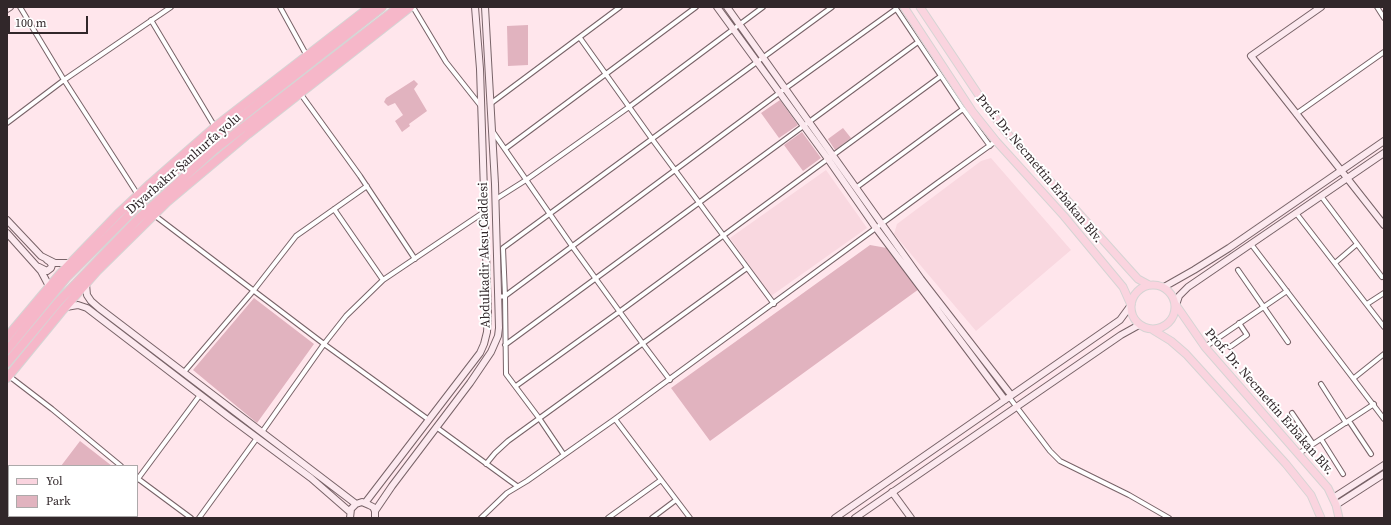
<!DOCTYPE html>
<html>
<head>
<meta charset="utf-8">
<style>
  body { margin:0 }
  #map { position:relative; width:1391px; height:525px; overflow:hidden; background:#ffe6ec; font-family:"Source Serif 4",serif }
  canvas { display:block }
  .frame { position:absolute; inset:0; border:8px solid #31272a; pointer-events:none }
  .legend { position:absolute; left:8px; top:465px; width:130px; height:52px; box-sizing:border-box; background:#fff; border:1px solid #ada9aa; margin:0; padding:5px 7px; list-style:none; font-size:12px; color:#31272a }
  .legend li { display:flex; align-items:center; gap:8px; height:20px }
  .legend b { width:20px; border:1px solid #ada9aa }
  .scale { position:absolute; left:8px; top:16px; width:80px; height:18px; box-sizing:border-box; border:2px solid #31272a; border-top:0; padding-left:5px; font-size:12px; line-height:14px; white-space:nowrap; color:#31272a; -webkit-text-stroke:3px #fff; paint-order:stroke }
</style>
</head>
<body>
<div id="map">
<canvas width="1391" height="525"></canvas>
<div class="frame"></div>
<ul class="legend">
<li><b style="height:5px;background:#fad4df"></b>Yol</li>
<li><b style="height:11px;background:#e1b3bf"></b>Park</li>
</ul>
<div class="scale">100 m</div>
</div>
<script>
const context = document.querySelector('canvas').getContext('2d');
context.lineJoin = 'round';
function fill(path, color) { context.fillStyle = color; context.fill(path, 'evenodd'); }
const toPath = rows => new Path2D(rows.map(r => 'M' + r).join(''));
function stroke(path, color, width, dash) { context.strokeStyle = color; context.lineWidth = width; context.lineCap = dash ? 'butt' : 'round'; context.setLineDash(dash || []); context.stroke(path); }
function drawText(font, color, halo, rows, align = 'center') {
  context.font = font + ' "Source Serif 4",serif'; context.lineWidth = 4; context.setLineDash([]); context.textBaseline = 'middle'; context.strokeStyle = halo; context.fillStyle = color; for (const [text, x, y, turn = 0] of rows) {
    context.save(); context.translate(x, y); context.rotate((+turn || 0) * Math.PI / 180); context.textAlign = isNaN(turn) ? turn : align; if (halo) context.strokeText(text, 0, 0); context.fillText(text, 0, 0); context.restore();
  }
}
const built = toPath([
  [991,158,1071,250,976,331,894,234,897,224,981,161],
  [826,170,867,228,771,296,730,238]
]);
const green = toPath([
  [528,25,528,65,508,66,507,26],
  [414,80,418,84,414,89,427,111,409,124,410,126,402,132,395,121,403,115,395,103,388,106,384,102,386,98],
  [780,100,798,125,779,138,761,113],
  [843,128,851,138,835,150,828,139],
  [802,132,821,158,803,171,784,145],
  [870,245,887,248,919,289,710,441,671,388],
  [254,298,314,344,257,423,193,370],
  [80,441,112,466,61,466]
]);
const street = toPath([
  [20,7,64,80,138,195],
  [280,7,307,56],
  [413,7,446,62,480,105],
  [895,7,963,109,990,146],
  [1377,7,1384,18],
  [151,20,215,127],
  [580,38,652,139,774,304],
  [300,93,360,176,415,259],
  [490,104,620,7],
  [1296,114,1384,52],
  [7,123,64,80,171,7],
  [493,132,572,246,643,344,670,380],
  [505,149,696,7],
  [857,187,963,109],
  [1321,196,1382,277],
  [496,199,526,180,629,107,763,7],
  [334,209,383,280],
  [1296,213,1384,327],
  [154,215,324,344,346,316,383,280,484,212],
  [1251,244,1384,419],
  [1335,263,1357,244],
  [1238,270,1288,342],
  [498,297,505,296,779,93,896,9],
  [1367,304,1384,293],
  [505,345,918,42],
  [1205,347,1287,291],
  [1230,347,1247,335,1239,323],
  [184,372,254,290,296,236,367,186],
  [9,376,52,409,121,466],
  [1354,378,1384,354],
  [1321,384,1346,423],
  [516,386,619,312,941,76],
  [1009,397,1050,451,1060,461,1129,495,1169,518],
  [1292,413,1313,444],
  [615,419,690,518],
  [1349,421,1371,454],
  [436,427,517,486],
  [262,432,324,344,429,420],
  [1321,439,1343,474],
  [1298,454,1374,404],
  [564,455,539,418,506,374,505,296,503,248,832,7],
  [486,464,495,453,508,441,747,268],
  [137,478,191,518],
  [137,480,200,395],
  [107,518,109,516],
  [199,518,257,438],
  [481,518,507,493,527,481,615,419,936,184,996,141],
  [608,518,661,480],
  [652,518,676,500]
]);
const secondary = toPath([
  [717,7,828,159,876,228,1005,400],
  [727,7,921,279,1011,395],
  [1321,7,1251,56,1384,225],
  [7,9,10,7],
  [7,220,41,256,55,263,70,263],
  [7,233,41,271,49,286],
  [39,267,47,271,51,268,52,265,50,262,47,260],
  [86,284,87,295,91,301,99,308,356,504],
  [1164,287,1194,270,1229,248,1384,141],
  [1176,305,1179,296,1188,287,1384,153],
  [66,307,78,305,87,308,229,417,311,478,350,512],
  [892,492,911,518],
  [1333,498,1384,465],
  [365,503,480,353,484,344,487,332,488,314,480,69,475,7],
  [1336,505,1384,474],
  [375,511,392,486,470,383,491,352,498,336,499,328,495,184,485,7],
  [350,518,351,509,356,504,362,502,369,505,373,507,375,511,375,518],
  [835,518,1120,320,1131,305],
  [855,518,1121,335,1139,325]
]);
const primary = toPath([
  [904,7,972,111,996,141,1064,216,1123,287,1131,305],
  [920,7,986,106,1007,133,1128,268,1138,279,1149,285],
  '1131 307a22 22 0 1 1 44 0a22 22 0 1 1-44 0Z',
  [1176,305,1205,347,1328,488,1336,505,1339,518],
  [1153,330,1171,341,1186,354,1286,464,1311,495,1321,518]
]);
const highway = toPath([
  [7,337,60,274,118,214,150,184,215,127,370,7],
  [7,350,66,278,137,207,188,159,382,7],
  [7,363,59,301,138,219,214,150,399,7],
  [7,378,61,312,97,271,167,202,248,134,410,7]
]);
const streetNames = [
  ["Diyarbakır-Şanlıurfa yolu",184,164,-41],
  ["Prof. Dr. Necmettin Erbakan Blv.",1039,169,50],
  ["Abdulkadir Aksu Caddesi",485,255,-91],
  ["Prof. Dr. Necmettin Erbakan Blv.",1269,402,49]
];
fill(built, '#f9d8e0');
fill(green, '#e1b3bf');
stroke(street, '#786368', 6);
stroke(secondary, '#786368', 8);
stroke(primary, '#d6d4d4', 9);
stroke(highway, '#d6d4d4', 10);
stroke(street, '#fff', 4);
stroke(secondary, '#fce9ef', 6);
stroke(primary, '#fad4df', 7);
stroke(highway, '#f6b7c9', 8);
drawText('13px', '#31272a', '#fff', streetNames);
</script>
</body>
</html>
